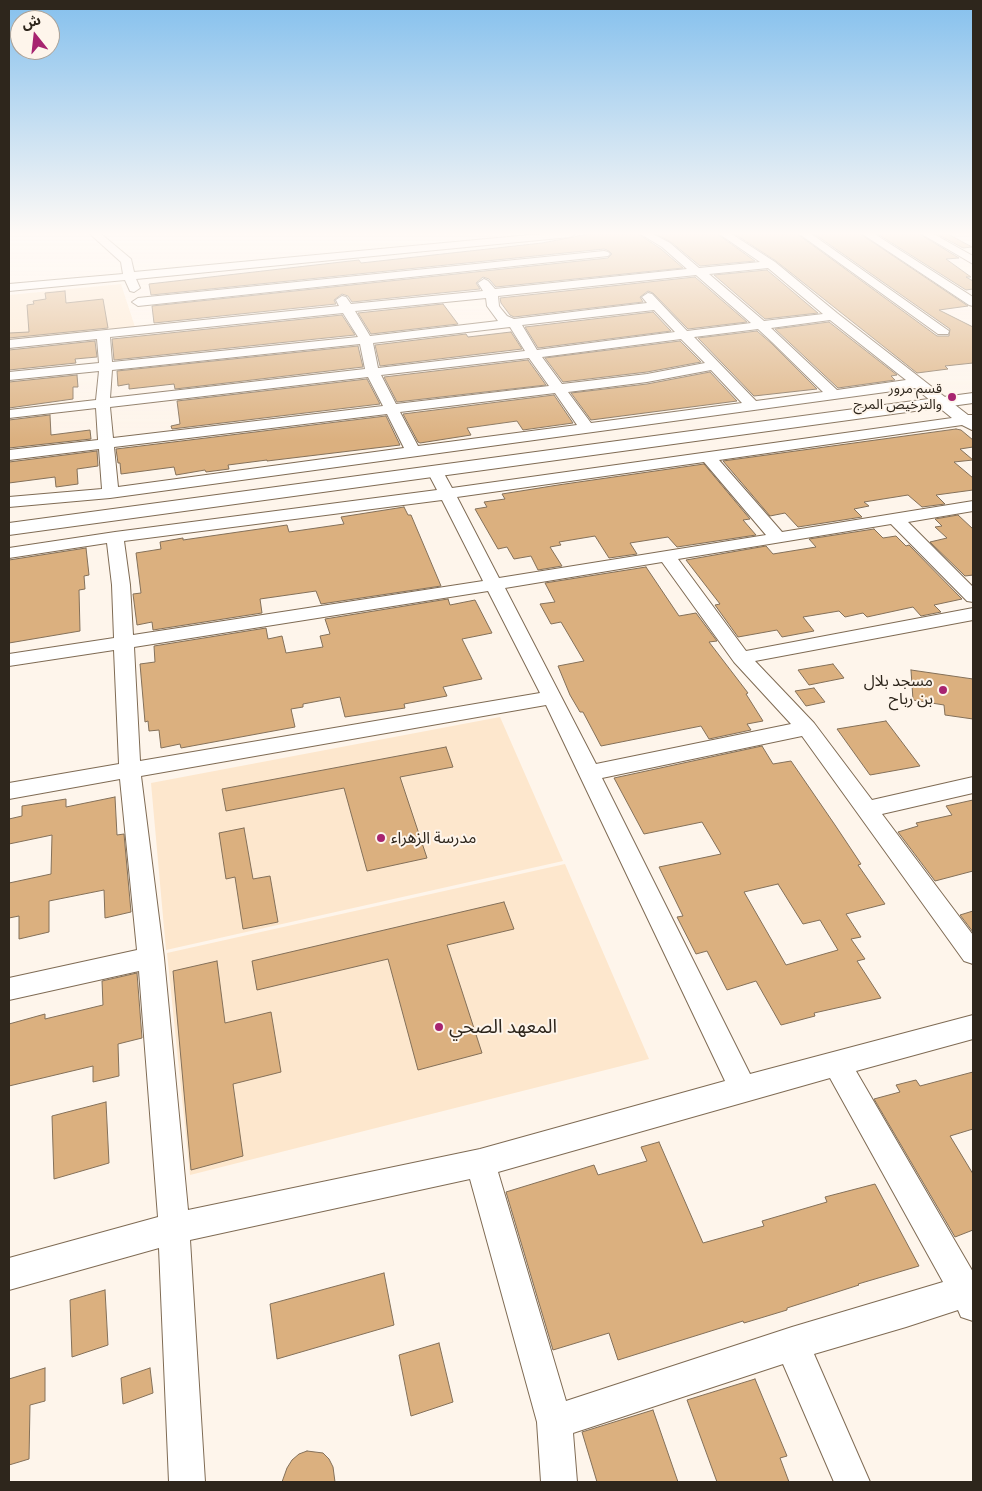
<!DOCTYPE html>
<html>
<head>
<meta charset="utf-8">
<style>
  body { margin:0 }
  #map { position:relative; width:982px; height:1491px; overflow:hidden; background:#fef5eb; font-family:Cabin,"Noto Sans Arabic",sans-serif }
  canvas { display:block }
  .frame { position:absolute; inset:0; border:10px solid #2e261c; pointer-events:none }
  .north { position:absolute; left:10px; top:10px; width:50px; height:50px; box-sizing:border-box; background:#fef5eb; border:1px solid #aba298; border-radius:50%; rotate:344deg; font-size:14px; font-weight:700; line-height:20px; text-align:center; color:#2e261c }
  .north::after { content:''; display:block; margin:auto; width:18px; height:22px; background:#a72470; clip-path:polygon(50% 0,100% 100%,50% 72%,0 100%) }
</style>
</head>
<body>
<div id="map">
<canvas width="982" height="1491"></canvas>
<div class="frame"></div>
<div class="north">ش</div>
</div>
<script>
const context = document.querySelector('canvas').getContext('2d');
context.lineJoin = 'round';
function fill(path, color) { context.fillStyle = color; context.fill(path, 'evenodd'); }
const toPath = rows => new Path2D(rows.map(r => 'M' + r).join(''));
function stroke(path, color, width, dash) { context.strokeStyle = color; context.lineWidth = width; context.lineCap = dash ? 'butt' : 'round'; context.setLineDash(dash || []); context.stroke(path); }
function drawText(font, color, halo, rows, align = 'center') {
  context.font = font + ' Cabin,"Noto Sans Arabic",sans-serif'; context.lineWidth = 4; context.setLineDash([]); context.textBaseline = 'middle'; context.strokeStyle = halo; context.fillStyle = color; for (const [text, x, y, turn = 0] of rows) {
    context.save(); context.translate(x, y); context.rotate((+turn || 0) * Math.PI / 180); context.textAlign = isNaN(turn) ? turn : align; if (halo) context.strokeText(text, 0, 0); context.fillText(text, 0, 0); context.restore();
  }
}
const built = toPath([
  [121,284,136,330,9,341,9,295],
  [500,717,563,861,166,950,151,783],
  [565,864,649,1059,190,1175,167,953]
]);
const building = toPath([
  [594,233,637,233,661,249,683,268,496,287,489,279,483,277,476,283,480,289,352,302,348,296,342,294,334,300,336,304,154,323,152,306,608,258,612,254,609,251,604,249,151,295,149,284,359,260,361,263,542,243,594,233],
  [654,233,716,233,755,261,700,266,671,242,654,233],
  [733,233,796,233,937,336,949,336,950,329,813,233,859,233,968,306,939,310,973,327,973,363,945,366,948,369,917,373,776,261,733,233],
  [876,233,918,233,959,258,946,259,971,277,966,277,973,281,973,289,966,290,876,233],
  [935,233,946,233,972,247,963,248,935,233],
  [767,270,818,313,765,319,714,275,767,270],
  [695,277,747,322,688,329,653,293,648,291,640,297,643,302,514,317,510,315,501,303,500,298,695,277],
  [65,291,66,303,103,299,108,328,9,338,9,333,29,332,27,305,34,304,33,301,46,299,45,293,65,291],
  [443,304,458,324,371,334,358,313,443,304],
  [653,312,671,331,538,348,525,327,653,312],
  [342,315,355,335,114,360,112,339,342,315],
  [829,322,897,375,891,376,895,380,838,388,775,329,829,322],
  [757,331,771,343,817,389,754,396,698,338,757,331],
  [511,332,522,349,380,366,375,345,466,334,468,337,511,332],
  [95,341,97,357,75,359,76,363,9,370,9,350,95,341],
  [680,341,701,362,647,372,563,382,545,358,680,341],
  [358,346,363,367,175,389,174,384,129,389,129,384,118,386,117,371,358,346],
  [528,360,546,385,397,402,384,377,528,360],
  [710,372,737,401,591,420,571,393,647,384,710,372],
  [77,375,78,387,73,387,73,399,9,408,9,382,77,375],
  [367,379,380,404,172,429,171,426,180,424,177,401,367,379],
  [554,395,573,423,523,430,517,421,467,428,471,435,420,443,418,442,403,414,554,395],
  [50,415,51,435,90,430,91,439,9,448,9,420,50,415],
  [386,416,400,445,267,461,267,460,228,465,229,469,206,472,205,470,176,475,174,467,121,474,120,463,118,463,116,449,386,416],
  [956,429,961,430,973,440,973,447,960,449,973,460,954,462,973,478,973,490,936,495,945,504,922,507,908,495,864,502,869,506,854,509,862,517,798,527,785,513,770,516,723,461,956,429],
  [97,451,98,466,77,469,78,484,56,487,55,477,9,483,9,462,97,451],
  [704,464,750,519,743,520,756,535,677,547,668,537,630,543,637,554,609,558,595,536,559,542,561,545,550,547,562,566,538,570,531,556,514,559,507,547,498,549,475,509,487,507,484,502,505,499,502,494,558,485,704,464],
  [404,507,408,515,411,515,441,586,321,604,316,591,260,599,262,613,153,630,152,622,137,625,133,594,141,593,136,553,161,549,160,542,183,538,183,540,287,525,289,532,344,524,341,517,404,507],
  [958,515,973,529,973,575,965,576,930,542,947,538,935,527,942,526,935,519,958,515],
  [874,529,883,538,896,536,906,546,909,545,962,599,934,605,941,612,921,616,913,607,867,617,863,613,845,617,839,611,803,617,814,631,782,637,777,630,738,637,715,605,720,604,686,560,766,546,773,554,816,547,809,539,874,529],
  [86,548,89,575,84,576,85,589,79,590,80,631,9,643,9,560,86,548],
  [646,567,679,616,696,613,717,641,709,642,748,693,746,694,763,721,747,724,751,730,709,739,701,726,601,746,583,712,580,712,570,695,558,666,584,661,561,622,551,624,540,604,555,602,545,583,646,567],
  [448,599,450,605,475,600,492,633,462,639,482,679,443,687,447,696,404,704,405,708,345,717,340,697,303,704,303,707,291,709,295,727,181,748,180,744,161,748,159,730,149,731,148,721,145,722,140,664,155,662,154,646,266,628,268,639,282,636,286,653,323,647,320,636,330,634,325,619,448,599],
  [833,664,844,678,809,685,798,670,833,664],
  [911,670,973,679,973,719,945,715,944,705,913,700,911,670],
  [814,688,825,702,806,706,795,691,814,688],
  [886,721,920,766,870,775,837,729,886,721],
  [762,746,773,764,791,761,835,825,861,864,858,865,885,904,846,914,861,937,851,939,865,959,857,961,881,998,814,1013,815,1016,781,1025,756,981,727,990,707,951,696,954,677,917,683,916,659,867,721,854,702,822,644,834,614,778,762,746],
  [778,884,803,924,820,920,838,950,786,965,744,892,778,884],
  [446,747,453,767,400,777,427,858,367,871,344,788,226,811,222,789,446,747],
  [115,797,117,835,124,834,131,912,105,918,104,890,49,901,49,932,19,939,19,916,9,918,9,883,51,874,52,835,9,844,9,819,22,816,22,806,66,799,66,807,115,797],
  [973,800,973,871,935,881,898,832,918,826,916,823,952,815,946,806,973,800],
  [244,828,253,879,270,876,278,922,243,929,235,877,226,879,219,833,244,828],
  [504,902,514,929,447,945,482,1053,418,1070,388,959,257,990,252,961,504,902],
  [973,911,973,932,960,915,973,911],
  [217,961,225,1023,271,1012,281,1072,233,1084,243,1156,191,1170,173,971,217,961],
  [137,973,142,1038,118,1044,119,1076,93,1082,93,1066,9,1086,9,1024,45,1014,45,1019,103,1005,102,981,137,973],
  [973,1072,973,1129,950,1136,973,1174,973,1230,955,1237,874,1099,900,1092,896,1085,916,1080,920,1086,973,1072],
  [106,1102,109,1163,54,1179,52,1116,106,1102],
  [659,1142,703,1243,764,1226,762,1221,827,1202,825,1197,875,1184,919,1266,858,1284,859,1285,787,1308,787,1310,744,1323,743,1321,618,1360,609,1333,553,1350,506,1192,594,1165,598,1175,647,1161,641,1147,659,1142],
  [384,1273,394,1325,277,1359,270,1304,384,1273],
  [105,1290,108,1345,72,1357,70,1300,105,1290],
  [439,1343,453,1402,411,1416,399,1355,439,1343],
  [45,1368,45,1401,30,1405,29,1459,9,1465,9,1379,45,1368],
  [150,1368,153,1393,123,1404,121,1378,150,1368],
  [755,1379,787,1456,780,1458,789,1482,717,1482,687,1400,755,1379],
  [653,1410,678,1482,597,1482,582,1432,653,1410],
  [307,1451,323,1453,329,1459,333,1467,335,1482,282,1482,287,1468,292,1460,299,1454,307,1451]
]);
const minor = toPath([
  [89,233,100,233,131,259,134,272,551,233,575,234,570,237,136,279,140,288,134,292,130,291,125,280,9,291,9,284,123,274,121,262,89,233],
  [639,233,651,233,670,243,699,268,760,262,718,233,730,233,775,262,837,313,968,415,973,415,972,430,962,425,719,460,782,532,973,501,973,511,908,522,973,587,973,602,967,601,891,524,678,559,746,651,973,608,973,620,755,661,814,723,872,800,973,777,973,793,882,814,973,935,973,964,964,961,802,736,602,778,750,1074,973,1015,973,1039,856,1071,973,1272,973,1321,961,1317,958,1310,906,1327,814,1354,870,1482,834,1482,783,1364,573,1433,577,1482,541,1482,537,1422,470,1179,190,1240,205,1482,169,1482,159,1248,9,1290,9,1258,158,1217,139,971,9,1000,9,978,137,950,120,779,9,799,9,783,119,764,114,650,9,666,9,654,114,638,112,585,107,543,9,558,9,548,115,532,437,490,427,471,429,468,435,466,441,468,452,488,952,418,915,388,110,498,9,507,9,497,102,489,99,449,9,460,9,450,98,440,96,408,9,418,9,410,96,400,99,371,9,380,9,372,99,363,97,339,9,348,9,340,339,306,336,300,342,296,346,297,351,304,483,291,478,283,484,279,488,281,495,289,687,269,662,247,639,233],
  [768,268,823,314,764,321,709,274,768,268],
  [696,275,751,323,687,331,652,294,648,293,642,297,647,303,514,319,507,316,502,310,499,306,498,296,696,275],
  [486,298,487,306,498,321,370,336,355,311,486,298],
  [654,310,675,332,537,350,522,325,654,310],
  [343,313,358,337,112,362,110,337,343,313],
  [830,320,906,380,837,390,771,328,830,320],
  [510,327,525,351,378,368,373,343,510,327],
  [758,329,772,342,823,392,756,401,694,337,758,329],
  [681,339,705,363,647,374,562,384,542,357,681,339],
  [360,344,365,369,110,398,112,370,360,344],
  [529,358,549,386,396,404,381,375,529,358],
  [711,370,742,403,591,423,568,392,647,382,711,370],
  [368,377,383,406,113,438,110,407,368,377],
  [555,393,577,425,418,446,400,412,555,393],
  [387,414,404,448,118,487,114,447,387,414],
  [704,462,766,535,499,578,457,497,704,462],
  [442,500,483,581,133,635,130,585,124,541,442,500],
  [662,562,734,662,791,724,596,764,505,588,662,562],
  [488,591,540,693,140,761,134,647,488,591],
  [546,705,725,1081,480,1149,188,1210,164,958,141,776,546,705],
  [830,1078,943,1282,792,1327,566,1401,498,1172,830,1078],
  [798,233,810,233,949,331,948,334,938,334,798,233],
  [861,233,873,233,973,297,973,306,969,305,861,233],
  [920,233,932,233,973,256,973,264,920,233],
  [604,251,608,252,610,254,608,256,138,306,132,302,138,298,604,251]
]);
const major = toPath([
  [973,393,973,403,9,535,9,523,973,393]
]);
const markers = [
  [952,397,5,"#a72470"],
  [943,690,5,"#a72470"],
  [381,838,5,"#a72470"],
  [439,1027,5,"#a72470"]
];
const farPoinames = [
  ["قسم مرور",942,389],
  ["والترخيص المرج",942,405]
];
const poiNames = [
  ["مسجد بلال",933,681],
  ["بن رباح",933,699],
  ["مدرسة الزهراء",391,838,"left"]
];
const nearPoinames = [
  ["المعهد الصحي",449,1027]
];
fill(built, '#fde7cd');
fill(building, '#dbb07f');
stroke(building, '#847059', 1);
stroke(minor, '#7f6b54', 2);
stroke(major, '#7f6b54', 2);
fill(minor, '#fff');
fill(major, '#fff');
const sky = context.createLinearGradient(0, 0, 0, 441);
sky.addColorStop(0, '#85c0ed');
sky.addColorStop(0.53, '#fffaf6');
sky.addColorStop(1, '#fffaf600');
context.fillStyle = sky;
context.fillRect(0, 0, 982, 441);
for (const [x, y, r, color] of markers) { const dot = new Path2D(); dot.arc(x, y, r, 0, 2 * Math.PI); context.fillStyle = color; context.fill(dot); stroke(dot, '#fef5eb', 2); }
drawText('14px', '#2e261c', '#fef5eb', farPoinames, 'right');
drawText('16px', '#2e261c', '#fef5eb', poiNames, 'right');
drawText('19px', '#2e261c', '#fef5eb', nearPoinames, 'left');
</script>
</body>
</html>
